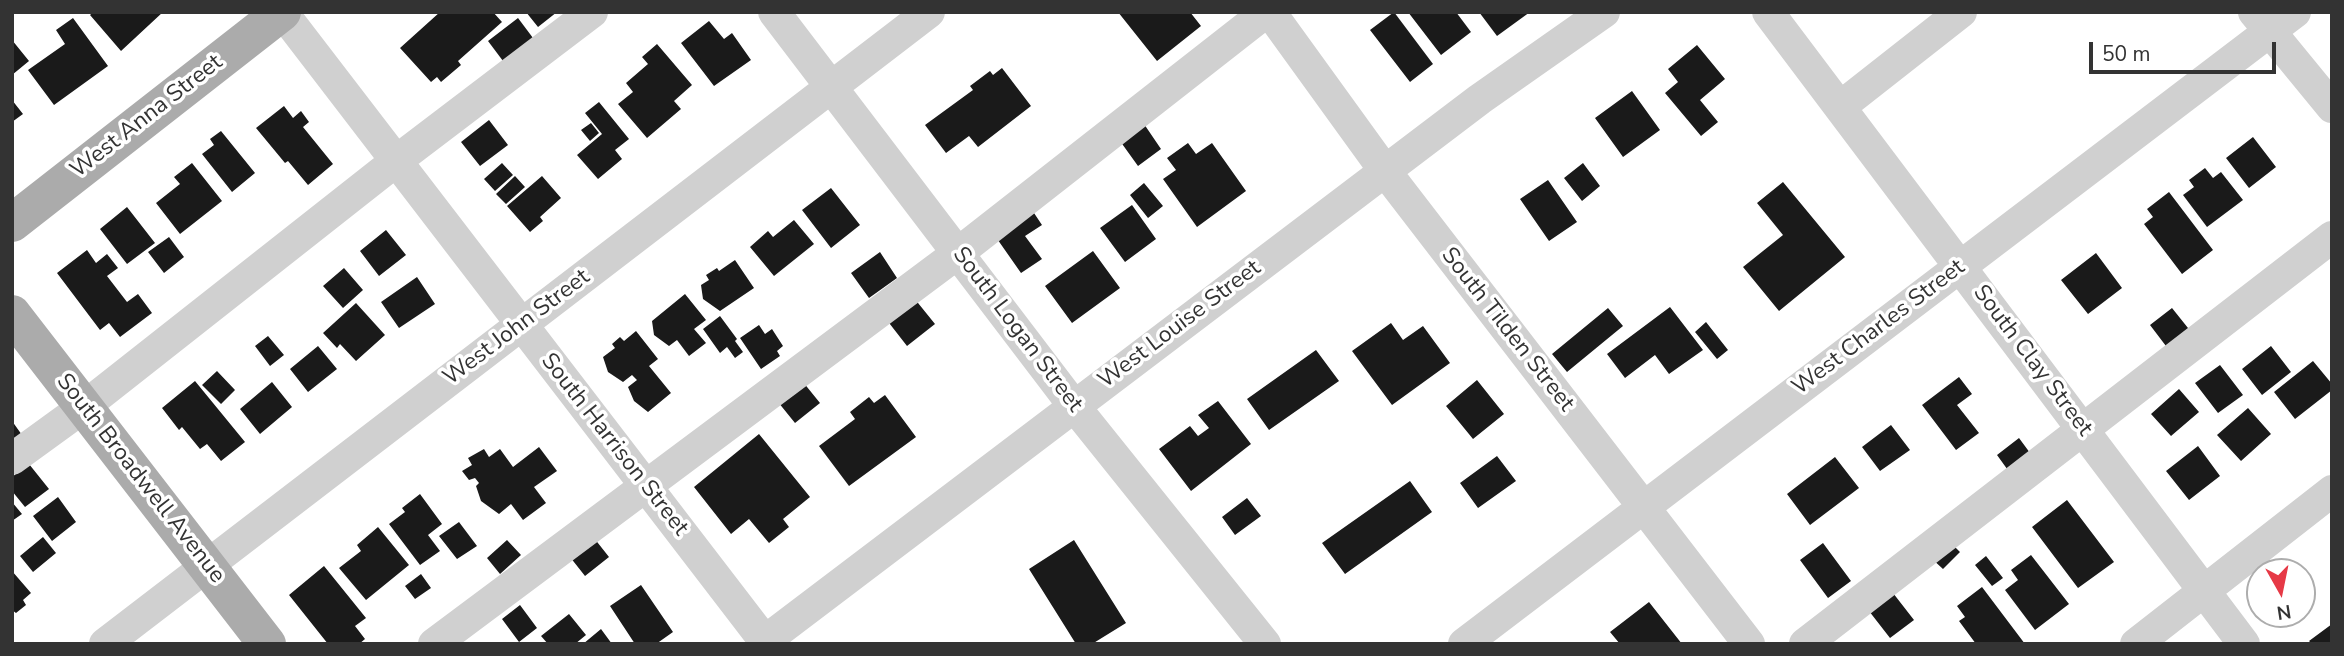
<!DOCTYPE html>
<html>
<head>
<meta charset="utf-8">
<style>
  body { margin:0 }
  #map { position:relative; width:2344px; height:656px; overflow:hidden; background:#fff; font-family:"Nunito Sans",sans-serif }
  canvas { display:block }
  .frame { position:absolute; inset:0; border:14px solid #333; pointer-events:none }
  .north { position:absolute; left:2246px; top:558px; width:70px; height:70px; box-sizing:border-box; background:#fff; border:2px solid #adadad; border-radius:50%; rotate:171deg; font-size:19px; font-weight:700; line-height:28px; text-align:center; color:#333 }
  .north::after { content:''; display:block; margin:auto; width:24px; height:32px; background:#e63946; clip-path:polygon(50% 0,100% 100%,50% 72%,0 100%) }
  .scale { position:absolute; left:2089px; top:42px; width:187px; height:32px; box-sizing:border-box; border:4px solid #333; border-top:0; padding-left:9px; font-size:21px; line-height:24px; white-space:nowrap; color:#333; -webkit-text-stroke:5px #fff; paint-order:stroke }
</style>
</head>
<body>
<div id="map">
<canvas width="2344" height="656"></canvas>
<div class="frame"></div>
<div class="north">N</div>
<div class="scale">50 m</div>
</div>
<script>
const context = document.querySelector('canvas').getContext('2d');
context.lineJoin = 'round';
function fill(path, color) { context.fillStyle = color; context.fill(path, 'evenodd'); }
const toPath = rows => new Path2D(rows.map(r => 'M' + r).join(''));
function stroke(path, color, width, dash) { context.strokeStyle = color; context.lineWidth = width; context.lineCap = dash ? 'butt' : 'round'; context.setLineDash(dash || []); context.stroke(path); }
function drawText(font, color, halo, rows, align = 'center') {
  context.font = font + ' "Nunito Sans",sans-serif'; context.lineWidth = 7; context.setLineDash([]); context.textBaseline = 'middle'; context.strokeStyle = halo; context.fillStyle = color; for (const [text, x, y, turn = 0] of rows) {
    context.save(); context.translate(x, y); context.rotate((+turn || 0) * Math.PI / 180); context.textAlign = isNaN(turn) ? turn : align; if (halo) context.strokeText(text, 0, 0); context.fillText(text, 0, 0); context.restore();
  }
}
const building = toPath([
  [93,12,163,12,121,51,90,15],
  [440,12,493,12,502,22,458,61,461,65,441,82,437,77,431,82,400,48],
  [526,12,557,12,538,27],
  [1118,12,1190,12,1201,26,1157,61],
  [1394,12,1433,64,1410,82,1370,30],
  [1408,12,1456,12,1471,32,1441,55],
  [1479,12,1530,12,1497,36],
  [73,18,108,66,54,105,28,70,65,44,56,30],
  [518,18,539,46,509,69,488,41],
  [709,21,724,39,732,33,751,60,714,86,681,43],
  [12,40,29,61,12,75],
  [657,44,692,85,674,101,681,109,647,138,618,104,633,92,626,83,648,64,642,57],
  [1697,45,1725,79,1700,100,1718,122,1701,136,1665,93,1678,82,1668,69],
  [1002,68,1031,106,978,147,969,136,946,153,925,125,973,90,970,86,990,71,993,75],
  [1632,91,1660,130,1623,157,1595,118],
  [12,100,23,114,12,122],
  [599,102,629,139,615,150,622,159,598,179,577,155,602,134,585,113],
  [284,106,293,118,301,111,309,122,303,127,333,164,308,185,288,161,285,163,256,128],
  [489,120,508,145,480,166,461,142],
  [591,123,599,133,590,141,581,130],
  [1144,124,1161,149,1138,166,1120,141],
  [221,131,255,173,232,192,202,154,214,145,210,139],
  [2253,137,2276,167,2249,188,2226,158],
  [1188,143,1196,154,1212,143,1246,191,1197,227,1163,179,1176,170,1167,158],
  [192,163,222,201,180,234,156,203,180,184,174,177],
  [502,163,513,175,495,191,484,179],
  [1583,163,1600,186,1582,201,1564,178],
  [2205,168,2213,178,2221,172,2243,200,2207,227,2183,195,2194,187,2189,180],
  [515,176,525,187,506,204,496,194],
  [542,176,561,198,540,217,543,221,530,232,507,206],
  [1548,180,1577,222,1549,241,1520,199],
  [1783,182,1845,257,1779,311,1743,267,1783,235,1757,203],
  [1144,183,1163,206,1148,218,1130,195],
  [831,188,860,225,831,248,802,210],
  [2169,192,2213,250,2182,274,2144,224,2153,217,2147,209],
  [1132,205,1156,239,1125,262,1100,228],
  [127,207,155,243,127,264,100,229],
  [1030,207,1042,225,1025,236,1042,259,1021,273,993,233],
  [794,220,814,244,774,276,750,247,768,231,773,237],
  [386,230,406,255,379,276,360,251],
  [169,237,184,257,164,273,148,252],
  [87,250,96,263,107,254,118,268,107,276,127,302,138,294,152,313,120,337,109,323,100,330,57,273],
  [1093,251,1120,288,1072,323,1045,286],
  [880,252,897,278,869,298,851,273],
  [2096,253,2122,288,2088,314,2061,280],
  [735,260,754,288,720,311,703,299,701,285,709,280,706,275,717,268,719,271],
  [344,268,363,290,343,308,323,286],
  [417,277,435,304,399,328,381,302],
  [685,294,706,320,694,329,706,343,689,356,677,340,669,346,654,335,652,321],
  [914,298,935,324,907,346,886,319],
  [356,303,385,335,356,361,340,344,337,348,323,333],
  [1670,307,1703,350,1669,374,1655,355,1625,378,1607,354],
  [1608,308,1623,326,1567,372,1552,354],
  [2172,308,2192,333,2169,350,2150,325],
  [720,316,737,339,735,341,743,352,735,358,727,347,720,353,703,329],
  [1706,322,1728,350,1717,359,1695,332],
  [1391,323,1403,340,1423,326,1450,363,1392,405,1352,351],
  [759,325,765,334,772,329,783,346,777,351,780,356,761,369,740,338],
  [636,331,658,359,649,366,671,393,648,412,634,401,628,387,637,380,632,375,623,382,608,372,603,357,615,348,612,344,620,337,624,341],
  [268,336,284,355,270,366,255,346],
  [318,346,337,369,308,392,290,369],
  [2271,346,2291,372,2262,395,2242,369],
  [1316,350,1339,381,1269,430,1247,399],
  [2313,361,2332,384,2332,390,2295,419,2274,392],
  [2220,365,2243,395,2218,413,2195,383],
  [217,371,235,390,221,404,202,385],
  [1959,377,1972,394,1957,405,1979,433,1956,450,1922,405],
  [1477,380,1504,414,1473,439,1446,406],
  [195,381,245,442,221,461,207,444,200,449,182,427,179,430,162,408],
  [272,382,292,407,260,434,240,409],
  [803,382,820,403,795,423,778,402],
  [2179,389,2199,412,2171,436,2151,414],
  [885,395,916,437,849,486,819,446,855,419,850,412,869,397,874,403],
  [1218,401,1251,444,1191,491,1159,449,1190,426,1198,436,1209,428,1198,415],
  [2248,408,2271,434,2241,461,2217,435],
  [12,421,22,435,12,442],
  [1891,425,1910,450,1880,471,1862,447],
  [759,434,810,497,783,519,789,527,769,543,749,519,731,534,694,487],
  [2019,438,2033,457,2010,473,1997,455],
  [2198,446,2220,476,2189,500,2166,471],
  [539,447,557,471,534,487,546,503,523,520,511,504,499,514,481,501,476,486,479,483,475,478,469,480,462,471,472,465,468,458,484,449,489,457,500,449,513,467],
  [1497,456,1516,481,1478,508,1460,483],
  [1835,457,1859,488,1810,525,1787,494],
  [29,464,49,489,25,507,12,491,12,477],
  [1410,481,1432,512,1345,574,1322,543],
  [420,494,442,524,428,535,440,551,420,565,389,524,405,512,402,508],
  [58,497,76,522,52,541,33,516],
  [1247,498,1261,516,1235,535,1222,517],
  [2067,500,2114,562,2078,588,2032,527],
  [12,502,22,514,12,521],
  [459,522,477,546,457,559,439,536],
  [378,527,409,565,366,600,339,568,361,551,357,545],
  [43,537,56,553,33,572,20,556],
  [594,538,609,557,585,576,570,557],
  [507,540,521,555,500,574,487,558],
  [1074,540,1126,623,1092,644,1076,644,1029,569],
  [1949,541,1960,552,1943,569,1931,558],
  [1823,543,1851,581,1828,598,1800,560],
  [2031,555,2069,604,2035,630,2005,590,2018,580,2011,570],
  [1986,556,2003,578,1992,586,1975,565],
  [324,566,366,618,355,626,365,639,359,644,328,644,289,595],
  [12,571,31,593,23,600,26,605,16,613,12,610],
  [421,574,431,588,415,599,405,586],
  [641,585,673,632,656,644,635,644,610,606],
  [1982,587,2025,644,1976,644,1959,621,1965,617,1957,606],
  [1893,593,1914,620,1890,638,1869,611],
  [1649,602,1682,644,1620,644,1610,632],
  [520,605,537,628,519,642,502,619],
  [569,614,586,635,575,644,548,644,541,636],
  [2332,624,2332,644,2312,644,2309,641],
  [601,629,612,644,583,644]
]);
const minor = toPath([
  [282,12,767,644],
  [774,12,1074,406,1265,644],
  [1270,12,1385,171,1749,644],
  [1768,12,2244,644],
  [2254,12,2332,107],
  [1840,107,1961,12],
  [12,459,85,406,396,161,592,12],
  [105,644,929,12],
  [434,644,958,253,1266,12],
  [761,644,1480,99,1604,12],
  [1464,644,2295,12],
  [1805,644,2332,237],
  [2136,644,2332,491]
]);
const major = toPath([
  [12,223,282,12],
  [12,314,267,644]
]);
const streetNames = [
  ["West Anna Street",147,117,-38],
  ["West Louise Street",1180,325,-37],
  ["West John Street",517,328,-37],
  ["West Charles Street",1879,328,-37],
  ["South Logan Street",1017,330,53],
  ["South Tilden Street",1507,330,52],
  ["South Clay Street",2032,361,53],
  ["South Harrison Street",614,445,52],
  ["South Broadwell Avenue",140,479,52]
];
fill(building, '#1a1a1a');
stroke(minor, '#d0d0d0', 32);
stroke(major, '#ababab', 38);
drawText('23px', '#333', '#fff', streetNames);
</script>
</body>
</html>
